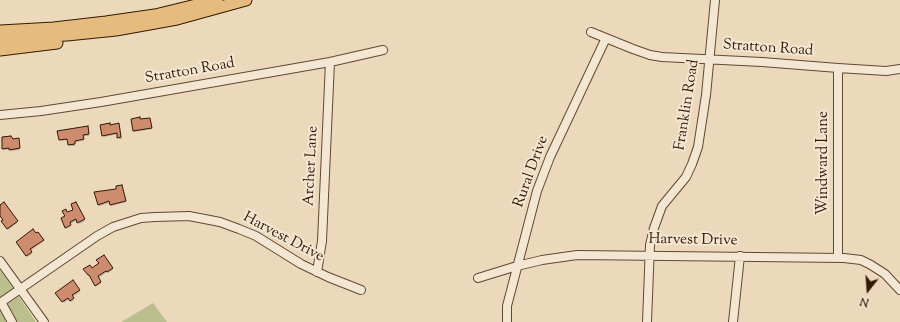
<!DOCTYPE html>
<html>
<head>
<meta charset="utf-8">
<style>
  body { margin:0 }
  #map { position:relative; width:900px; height:322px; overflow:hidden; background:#ecd9bb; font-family:"Sorts Mill Goudy",serif }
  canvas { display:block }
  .north { position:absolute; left:848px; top:270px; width:40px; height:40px; -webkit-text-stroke:3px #f3e6d3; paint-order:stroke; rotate:197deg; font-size:11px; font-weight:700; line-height:16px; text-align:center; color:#331803 }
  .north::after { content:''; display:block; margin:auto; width:14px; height:18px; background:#331803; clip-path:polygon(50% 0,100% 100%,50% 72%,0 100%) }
</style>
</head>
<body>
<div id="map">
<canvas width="900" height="322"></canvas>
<div class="north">N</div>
</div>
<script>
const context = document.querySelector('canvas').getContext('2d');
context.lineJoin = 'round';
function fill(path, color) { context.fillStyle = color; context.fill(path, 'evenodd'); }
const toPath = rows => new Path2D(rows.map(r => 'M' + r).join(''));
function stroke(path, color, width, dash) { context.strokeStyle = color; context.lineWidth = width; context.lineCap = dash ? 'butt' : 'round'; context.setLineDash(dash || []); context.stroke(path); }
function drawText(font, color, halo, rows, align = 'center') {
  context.font = font + ' "Sorts Mill Goudy",serif'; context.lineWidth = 4; context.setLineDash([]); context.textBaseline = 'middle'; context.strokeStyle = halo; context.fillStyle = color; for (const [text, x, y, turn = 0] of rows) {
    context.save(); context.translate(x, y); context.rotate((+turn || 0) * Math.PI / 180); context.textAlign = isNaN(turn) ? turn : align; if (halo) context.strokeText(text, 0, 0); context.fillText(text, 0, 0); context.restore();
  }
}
const green = toPath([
  [0,270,9,282,36,322,0,322],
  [153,303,167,322,121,322]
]);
const shadow = toPath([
  [150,119,152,129,134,132,133,130,140,120],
  [110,126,119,126,122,139,119,139,118,134,104,137,103,135],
  [88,129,89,136,83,136,84,141,75,142,75,146,70,146,68,140,61,141,60,140],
  [19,141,20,150,11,151,10,149,4,150,3,148],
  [122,187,126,202,111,206,110,203,99,206,99,204,117,189],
  [76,203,85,221,79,224,77,220,70,224,71,226,66,229,62,218,66,217,67,214,75,210],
  [4,204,17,223,8,230,2,221,4,220,0,215,0,207],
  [38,233,44,241,30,251,32,254,27,257,17,242],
  [104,256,113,270,108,273,107,272,98,278,101,283,97,286,90,275,89,276,85,269,92,270,100,264],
  [73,281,80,292,72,297,74,300,71,302,69,299,64,303,57,293]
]);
const building = toPath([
  [140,117,140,119,150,118,152,128,133,131,131,119,140,117],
  [110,123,110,125,119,123,121,137,117,138,117,133,102,136,100,125,110,123],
  [88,126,89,134,83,135,84,139,75,141,75,144,68,145,67,139,59,140,57,131,88,126],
  [11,136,13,139,19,138,20,148,9,150,9,148,2,149,2,137,11,136],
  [122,185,126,201,110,205,109,201,98,205,94,192,116,189,116,186,122,185],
  [4,202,18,221,7,229,1,221,3,220,0,216,0,205,4,202],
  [76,202,85,219,77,223,76,219,70,222,71,225,65,228,61,218,65,216,62,211,66,209,67,212,73,210,71,204,76,202],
  [33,229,36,233,38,232,44,240,30,249,32,252,26,256,16,242,33,229],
  [104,255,113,268,107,272,106,271,98,276,101,282,95,286,89,275,88,275,83,269,90,265,92,268,99,263,96,260,104,255],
  [73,280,80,290,72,295,74,298,70,301,68,298,62,302,55,293,73,280]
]);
const minor = toPath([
  [591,32,633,49,650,55,662,57,762,62,838,68,886,71,900,69],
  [0,115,41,111,101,102,330,62,383,50],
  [838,258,838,68],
  [0,261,44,322],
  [317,272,322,241,330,62],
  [478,278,517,266,542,260,577,255,844,258,861,260,871,265,885,274,900,290],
  [1,302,12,322],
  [0,303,97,236,113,227,141,218,155,217,189,216,220,222,239,229,256,236,301,264,328,277,361,290],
  [507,322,507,306,537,191,550,157,606,38],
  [647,322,650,245,654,228,662,206,686,177,692,164,698,147,706,95,715,0],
  [733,322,740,256]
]);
const highway = toPath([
  [0,31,54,28,106,22,155,15,217,0],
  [0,39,67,35,116,30,177,19,246,0],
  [0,50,57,43]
]);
const streetNames = [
  ["Stratton Road",768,49,4],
  ["Stratton Road",190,72,-10],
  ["Franklin Road",688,105,-81],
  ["Windward Lane",824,163,-90],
  ["Archer Lane",312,166,-87],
  ["Rural Drive",532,172,-70],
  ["Harvest Drive",283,238,28],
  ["Harvest Drive",693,241,1]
];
fill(green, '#bbbe8d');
fill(shadow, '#0003');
fill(building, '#ce8c6f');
stroke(building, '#331803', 1);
stroke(minor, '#614831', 10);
stroke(highway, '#331803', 13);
stroke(minor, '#f3e6d3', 8);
stroke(highway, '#e6bc7e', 11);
drawText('15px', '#331803', '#f3e6d3', streetNames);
</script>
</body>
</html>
